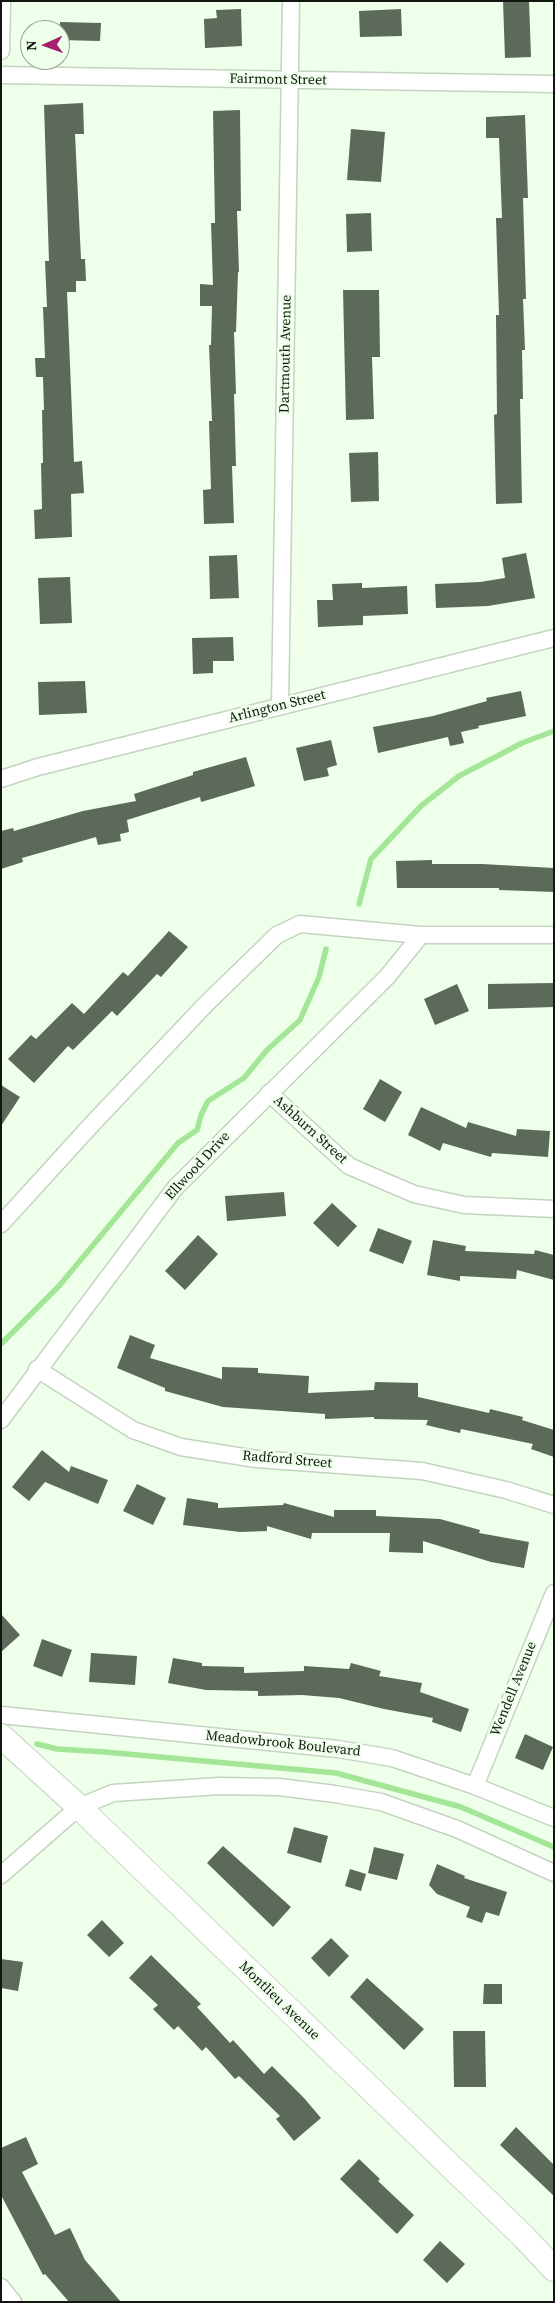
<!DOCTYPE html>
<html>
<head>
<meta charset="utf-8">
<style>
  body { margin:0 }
  #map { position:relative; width:555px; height:2303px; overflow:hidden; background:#eeffea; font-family:"Source Serif 4",serif }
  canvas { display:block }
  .frame { position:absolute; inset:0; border:2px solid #111710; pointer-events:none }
  .north { position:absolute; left:20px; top:20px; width:50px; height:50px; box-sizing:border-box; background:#eeffea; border:1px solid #96a293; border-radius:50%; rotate:268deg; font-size:14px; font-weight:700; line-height:20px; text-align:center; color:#111710 }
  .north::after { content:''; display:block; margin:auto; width:18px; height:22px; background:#a6216c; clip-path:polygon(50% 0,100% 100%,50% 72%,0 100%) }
</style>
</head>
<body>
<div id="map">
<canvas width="555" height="2303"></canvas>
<div class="frame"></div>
<div class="north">N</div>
</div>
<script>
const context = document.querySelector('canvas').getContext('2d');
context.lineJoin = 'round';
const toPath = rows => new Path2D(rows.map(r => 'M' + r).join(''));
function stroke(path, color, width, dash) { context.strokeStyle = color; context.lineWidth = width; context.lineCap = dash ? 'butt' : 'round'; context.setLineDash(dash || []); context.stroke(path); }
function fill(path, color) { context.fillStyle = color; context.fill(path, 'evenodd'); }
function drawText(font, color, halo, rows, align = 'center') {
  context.font = font + ' "Source Serif 4",serif'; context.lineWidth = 5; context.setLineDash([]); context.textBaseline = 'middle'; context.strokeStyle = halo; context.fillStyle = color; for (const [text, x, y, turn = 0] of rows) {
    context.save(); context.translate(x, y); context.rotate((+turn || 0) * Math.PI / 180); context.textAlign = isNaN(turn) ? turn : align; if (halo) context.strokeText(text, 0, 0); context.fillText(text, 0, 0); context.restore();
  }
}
const stream = toPath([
  [359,904,371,859,421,806,459,776,522,743,554,731],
  [1,1344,59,1286,178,1143,197,1130,201,1115,208,1101,244,1078,267,1050,300,1020,319,977,326,949],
  [37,1744,57,1749,105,1752,336,1773,461,1807,554,1847]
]);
const building = toPath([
  [503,1,529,1,531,57,505,58],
  [241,9,242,46,205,48,204,19,217,18,216,10],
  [401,9,402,36,360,37,359,11],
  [60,22,101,23,100,41,60,40],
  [83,103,84,134,75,134,81,259,85,259,86,281,76,281,76,292,67,292,74,462,82,461,84,493,71,494,72,537,35,539,34,510,42,509,41,463,43,463,42,410,44,410,43,377,36,377,35,358,45,358,43,307,47,307,45,261,49,261,44,105],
  [240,110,241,211,237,211,239,272,238,272,236,332,234,332,236,394,234,394,236,466,232,466,234,523,204,524,203,490,211,489,209,421,212,421,209,345,211,345,212,306,200,306,200,284,213,285,211,223,215,223,213,111],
  [525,115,528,198,523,198,526,299,523,299,525,350,522,350,523,399,520,399,522,503,496,504,494,415,497,414,496,315,499,315,496,218,502,218,499,138,486,138,486,117],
  [351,129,385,132,381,182,347,180],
  [371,213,372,251,347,252,346,214],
  [343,290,379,290,380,357,372,357,374,419,346,420],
  [378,452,379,501,351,502,349,453],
  [526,553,535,598,488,606,436,608,435,584,480,582,505,578,502,558],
  [237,555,239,598,210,599,209,556],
  [70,577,72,623,40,624,38,578],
  [362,583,362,588,407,586,408,614,363,616,363,625,318,627,317,600,333,600,332,584],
  [233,637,234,661,213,661,213,673,193,674,192,638],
  [85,681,87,713,39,715,38,682],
  [521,691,526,716,478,726,479,728,461,732,464,743,450,746,448,737,378,753,373,727,433,716,487,701,486,698],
  [331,740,337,765,327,768,329,776,304,781,296,748],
  [246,757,255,786,201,802,200,797,127,820,129,832,120,834,121,841,98,845,96,837,22,858,23,862,1,869,1,831,13,828,14,831,83,811,136,801,134,794,193,775,193,772],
  [432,860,432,864,482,864,554,868,554,892,499,890,499,888,397,888,396,861],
  [169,931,188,947,161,977,157,974,117,1016,112,1011,73,1050,68,1046,34,1083,8,1059,31,1035,36,1039,72,1003,84,1014,123,972,128,976],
  [554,983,554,1007,488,1009,488,984],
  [457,984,469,1011,435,1025,424,999],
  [380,1079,402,1092,385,1122,363,1109],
  [1,1085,20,1097,1,1126],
  [421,1107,466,1128,468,1122,516,1136,517,1129,550,1131,548,1157,492,1153,491,1157,443,1143,440,1151,408,1135],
  [284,1192,286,1216,227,1221,225,1196],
  [332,1203,357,1226,338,1247,313,1223],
  [378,1228,412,1241,403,1264,369,1251],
  [198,1235,218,1254,185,1290,165,1271],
  [433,1240,466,1246,465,1251,534,1254,535,1250,554,1255,554,1280,517,1270,516,1279,460,1276,460,1281,427,1275],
  [130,1335,155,1345,150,1358,222,1379,222,1367,258,1368,258,1373,309,1376,308,1393,374,1390,375,1382,418,1383,418,1397,489,1413,490,1409,523,1417,522,1420,554,1430,554,1457,531,1449,533,1444,461,1429,460,1433,426,1425,428,1420,374,1419,374,1417,325,1419,325,1414,223,1407,165,1391,165,1388,117,1368],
  [42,1450,69,1472,71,1466,108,1480,98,1504,45,1482,29,1501,12,1487],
  [137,1484,166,1498,153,1525,123,1511],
  [187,1498,218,1503,218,1508,283,1505,284,1503,334,1517,334,1510,376,1510,376,1516,440,1519,480,1530,479,1533,529,1542,524,1568,491,1562,423,1541,423,1553,389,1552,390,1533,312,1533,311,1539,267,1526,267,1531,240,1532,183,1525],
  [1,1614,20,1635,1,1652],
  [42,1639,72,1650,62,1677,33,1666],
  [91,1653,137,1656,135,1685,89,1682],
  [173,1658,202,1663,202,1666,244,1667,244,1673,304,1671,304,1666,349,1669,351,1663,381,1671,379,1676,422,1683,420,1692,469,1709,461,1732,432,1722,433,1718,384,1709,339,1698,302,1695,258,1696,258,1691,206,1690,168,1683],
  [525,1734,553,1747,543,1770,515,1758],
  [294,1827,328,1836,321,1863,287,1853],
  [223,1846,291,1907,273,1927,207,1863],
  [374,1847,404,1854,397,1880,368,1873],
  [437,1864,465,1876,464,1878,507,1892,499,1916,486,1912,482,1923,466,1917,470,1907,437,1894,429,1885],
  [350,1869,366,1874,361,1891,345,1886],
  [102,1920,124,1943,109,1957,87,1935],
  [331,1938,349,1956,329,1977,311,1958],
  [151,1955,201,2004,197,2007,230,2043,233,2040,264,2074,272,2066,304,2098,321,2118,294,2141,276,2119,280,2116,239,2076,235,2079,206,2047,202,2051,178,2026,174,2030,153,2009,158,2005,129,1978],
  [1,1959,23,1962,18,1991,1,1988],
  [367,1978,424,2029,404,2050,350,1997],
  [484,1984,502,1984,502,2004,483,2004],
  [453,2031,485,2031,486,2087,454,2087],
  [516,2127,554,2165,554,2196,500,2145],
  [26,2137,38,2164,22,2172,55,2235,70,2228,85,2260,121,2302,69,2302,45,2274,43,2275,1,2195,1,2148],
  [359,2159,380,2179,378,2181,414,2215,397,2234,340,2179],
  [440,2241,465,2264,447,2283,423,2260]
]);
const street = toPath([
  [1,51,2,1],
  [1,75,554,84],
  [280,706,291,1],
  [1,779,38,767,554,638],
  [269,1093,349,1166,414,1194,464,1205,554,1209],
  [1,1224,94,1122,207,1003,277,935,300,924,421,935],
  [37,1369,133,1430,181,1447,256,1459,422,1471,506,1490,554,1505],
  [1,1420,175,1188,387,977,421,935,554,935],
  [1,1715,338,1749,392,1758,475,1786,554,1818],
  [475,1786,554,1593],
  [1,1875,79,1807,113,1793,220,1786,279,1787,335,1794,381,1802,457,1829,554,1873],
  [1,2287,13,2302]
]);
const secondary = toPath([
  [1,1736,79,1807,523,2236,554,2269]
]);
const streetNames = [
  ["Fairmont Street",278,80,1],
  ["Dartmouth Avenue",286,354,-89],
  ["Arlington Street",277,707,-14],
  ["Ashburn Street",310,1130,42],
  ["Ellwood Drive",198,1166,-47],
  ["Radford Street",287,1460,5],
  ["Wendell Avenue",514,1689,-68],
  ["Meadowbrook Boulevard",283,1744,6],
  ["Montlieu Avenue",279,2001,44]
];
stroke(stream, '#a4e697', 5.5);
fill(building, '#5c6a59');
stroke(street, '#c3d4c0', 19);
stroke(secondary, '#c3d4c0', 26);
stroke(street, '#fff', 16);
stroke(secondary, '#fff', 24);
drawText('14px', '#111710', '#eeffea', streetNames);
</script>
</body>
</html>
